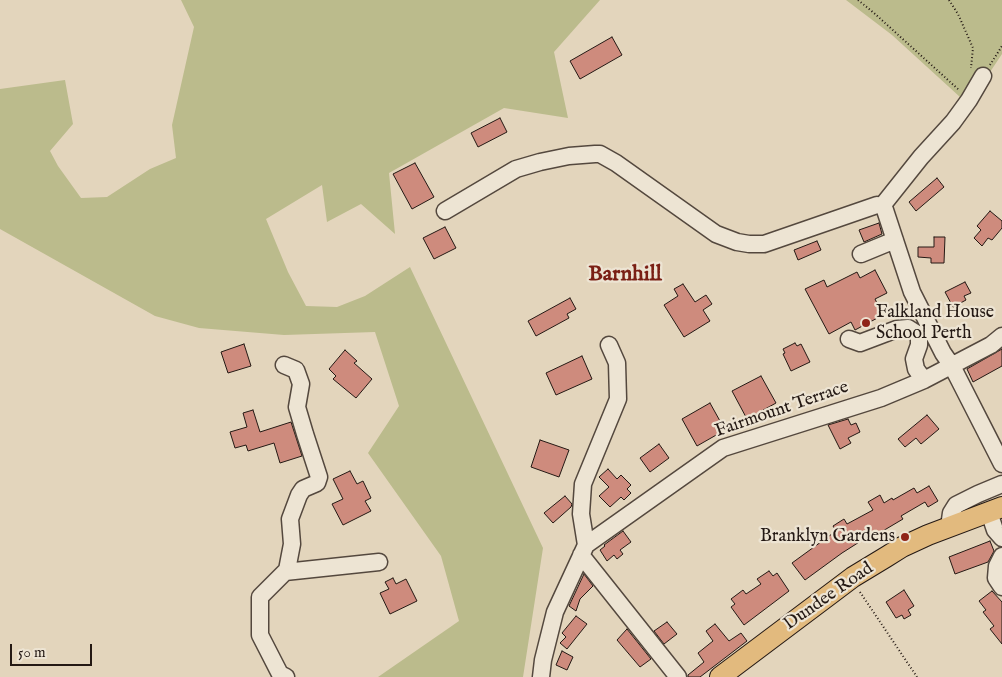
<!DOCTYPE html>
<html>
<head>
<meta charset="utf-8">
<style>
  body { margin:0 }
  #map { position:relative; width:1002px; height:677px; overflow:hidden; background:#e3d5bc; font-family:"IM FELL English",serif }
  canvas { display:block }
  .scale { position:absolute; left:10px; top:644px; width:82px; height:22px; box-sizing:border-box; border:2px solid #241914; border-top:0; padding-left:6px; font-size:15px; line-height:18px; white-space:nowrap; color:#241914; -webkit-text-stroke:4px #ede4d3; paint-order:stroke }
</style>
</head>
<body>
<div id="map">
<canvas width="1002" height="677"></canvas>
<div class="scale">50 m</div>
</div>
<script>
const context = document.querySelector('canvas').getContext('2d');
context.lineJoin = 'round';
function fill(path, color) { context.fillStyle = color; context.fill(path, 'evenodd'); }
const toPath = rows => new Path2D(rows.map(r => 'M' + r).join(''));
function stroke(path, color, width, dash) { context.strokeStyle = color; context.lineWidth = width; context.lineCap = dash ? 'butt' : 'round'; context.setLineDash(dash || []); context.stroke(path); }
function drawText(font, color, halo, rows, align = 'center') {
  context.font = font + ' "IM FELL English",serif'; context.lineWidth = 4.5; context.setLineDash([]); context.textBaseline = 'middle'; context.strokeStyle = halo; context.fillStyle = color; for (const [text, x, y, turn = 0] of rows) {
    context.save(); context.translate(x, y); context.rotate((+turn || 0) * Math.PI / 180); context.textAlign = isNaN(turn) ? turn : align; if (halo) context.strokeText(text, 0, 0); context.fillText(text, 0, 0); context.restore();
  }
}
const green = toPath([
  [181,0,600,0,554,52,568,118,504,108,389,173,395,234,361,204,327,222,322,185,266,219,288,272,306,306,337,307,365,296,410,267,543,548,523,677,378,677,459,621,441,556,368,453,399,406,375,332,284,335,199,328,155,316,0,229,0,89,65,80,73,124,50,151,58,166,81,198,107,197,150,169,176,158,172,125,194,27],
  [846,0,1002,0,1002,54,986,78,960,97,892,35]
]);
const building = toPath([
  [612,37,622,55,580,79,570,61,612,37],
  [500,118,507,132,478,147,471,133,500,118],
  [415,163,434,197,412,209,393,174,415,163],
  [937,178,944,187,916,211,909,202,937,178],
  [990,211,1002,221,1002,228,992,240,988,238,982,246,974,238,981,230,977,226,990,211],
  [879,223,882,234,864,242,859,230,879,223],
  [445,227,456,248,434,259,423,238,445,227],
  [934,237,945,237,944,263,931,263,931,258,918,257,918,247,934,247,934,237],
  [817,241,821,250,798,260,794,250,817,241],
  [875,270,887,293,875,299,883,315,855,330,851,322,829,334,805,289,824,280,827,287,857,272,860,278,875,270],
  [965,282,971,293,964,296,966,300,953,307,945,292,965,282],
  [683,284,695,302,706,295,712,304,703,310,710,321,684,337,664,305,678,296,674,289,683,284],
  [570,298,576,309,567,314,569,318,536,336,528,321,570,298],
  [795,343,797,346,801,344,810,362,791,371,783,354,785,353,783,349,795,343],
  [244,344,251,366,228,373,221,352,244,344],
  [1002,349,1002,366,973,382,967,369,1002,349],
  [345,350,357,361,354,363,372,379,356,398,333,379,336,376,329,369,345,350],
  [582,356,592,379,556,395,546,373,582,356],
  [761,376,776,403,747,419,732,391,761,376],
  [710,403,725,430,697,446,682,419,710,403],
  [253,410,260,432,291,422,302,456,280,463,274,443,248,451,246,445,235,448,230,432,247,427,243,413,253,410],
  [927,415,939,429,921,444,916,438,905,447,898,439,927,415],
  [848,419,851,425,856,423,860,432,848,438,851,443,840,449,828,425,848,419],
  [540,440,569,450,559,477,531,467,540,440],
  [659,444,669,458,650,472,640,458,659,444],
  [608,469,617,479,621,475,631,485,627,489,631,493,624,500,621,497,610,507,599,496,609,487,599,477,608,469],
  [350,471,357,484,363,481,371,498,365,501,371,511,343,525,332,504,343,499,333,479,350,471],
  [929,486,938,501,928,507,925,502,901,516,903,519,876,535,875,532,842,553,805,580,792,563,836,531,833,526,844,519,847,524,873,510,868,502,880,495,884,503,892,498,893,500,914,488,917,493,929,486],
  [565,496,572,504,571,507,553,523,544,513,565,496],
  [623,531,631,542,620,550,623,554,617,559,614,555,607,561,600,550,605,546,604,545,623,531],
  [990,541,994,551,988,562,955,574,949,557,990,541],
  [769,571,773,576,777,573,789,591,744,625,731,607,735,604,731,599,743,590,746,594,761,584,757,579,769,571],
  [584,574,593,586,580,599,576,611,569,606,584,574],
  [393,578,396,584,406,579,417,601,390,614,380,593,389,589,385,582,393,578],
  [904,590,914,606,908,610,911,615,904,619,902,615,896,618,886,602,904,590],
  [992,591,1002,602,1002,644,990,629,994,626,983,612,986,610,979,601,992,591],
  [576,616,587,624,567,649,560,643,566,637,562,633,576,616],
  [667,622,677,634,664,644,654,631,667,622],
  [715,624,729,641,741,633,747,641,700,677,688,677,688,675,704,662,698,653,713,641,706,631,715,624],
  [627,629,651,659,640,667,617,640,627,629],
  [562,651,573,657,567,670,556,665,562,651]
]);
const path = toPath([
  [858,0,874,13,959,90],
  [949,0,958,14,973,48,971,68],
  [990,65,1002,46],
  [860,592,917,677]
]);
const minor = toPath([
  [882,206,921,157,953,122,969,100,983,76],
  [445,211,516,169,540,162,569,156,595,154,600,154,616,163,716,234,737,242,749,244,764,244,877,205,882,206,885,210,912,292,943,353,952,366,1002,464],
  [861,254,895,240],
  [849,339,860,343,897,329,908,328,919,335,919,345,914,359,916,369,924,380],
  [284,365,296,370,301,384,297,407,305,434,319,477,317,483,303,489,299,495,290,519,292,544,287,570,260,597,260,635,280,674,286,677],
  [989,512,995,530,1002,538],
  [949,527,951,513,956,505,978,494,1002,484],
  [586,545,723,448,881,398,924,380,991,345,1002,336],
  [581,555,678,677],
  [1002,556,997,566,996,578,1002,587],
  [285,572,379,562],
  [541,677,543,660,555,612,586,545,581,514,583,484,618,399,617,363,609,345]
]);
const major = toPath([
  [720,677,853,577,886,557,902,547,928,535,1002,507]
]);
const markers = [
  [866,323,5,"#8f2418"],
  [905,537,5,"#8f2418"]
];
const poiNames = [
  ["Falkland House",876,313],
  ["School Perth",876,334],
  ["Branklyn Gardens",895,537,"right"]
];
const streetNames = [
  ["Fairmount Terrace",782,410,-19],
  ["Dundee Road",829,597,-35]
];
const districtNames = [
  ["Barnhill",625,275]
];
fill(green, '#bbbb8c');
fill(building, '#ce8b7d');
stroke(building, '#241914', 1);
stroke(minor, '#54483e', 19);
stroke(major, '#241914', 22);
stroke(path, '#241914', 2, [1, 2.5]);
stroke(minor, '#ede4d3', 16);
stroke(major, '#e2ba7e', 20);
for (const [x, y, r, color] of markers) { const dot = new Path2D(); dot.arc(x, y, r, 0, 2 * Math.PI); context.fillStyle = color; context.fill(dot); stroke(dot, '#ede4d3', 2); }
drawText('18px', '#241914', '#ede4d3', poiNames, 'left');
drawText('18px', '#241914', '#ede4d3', streetNames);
drawText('bold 22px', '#7a1f14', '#ede4d3', districtNames);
</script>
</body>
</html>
